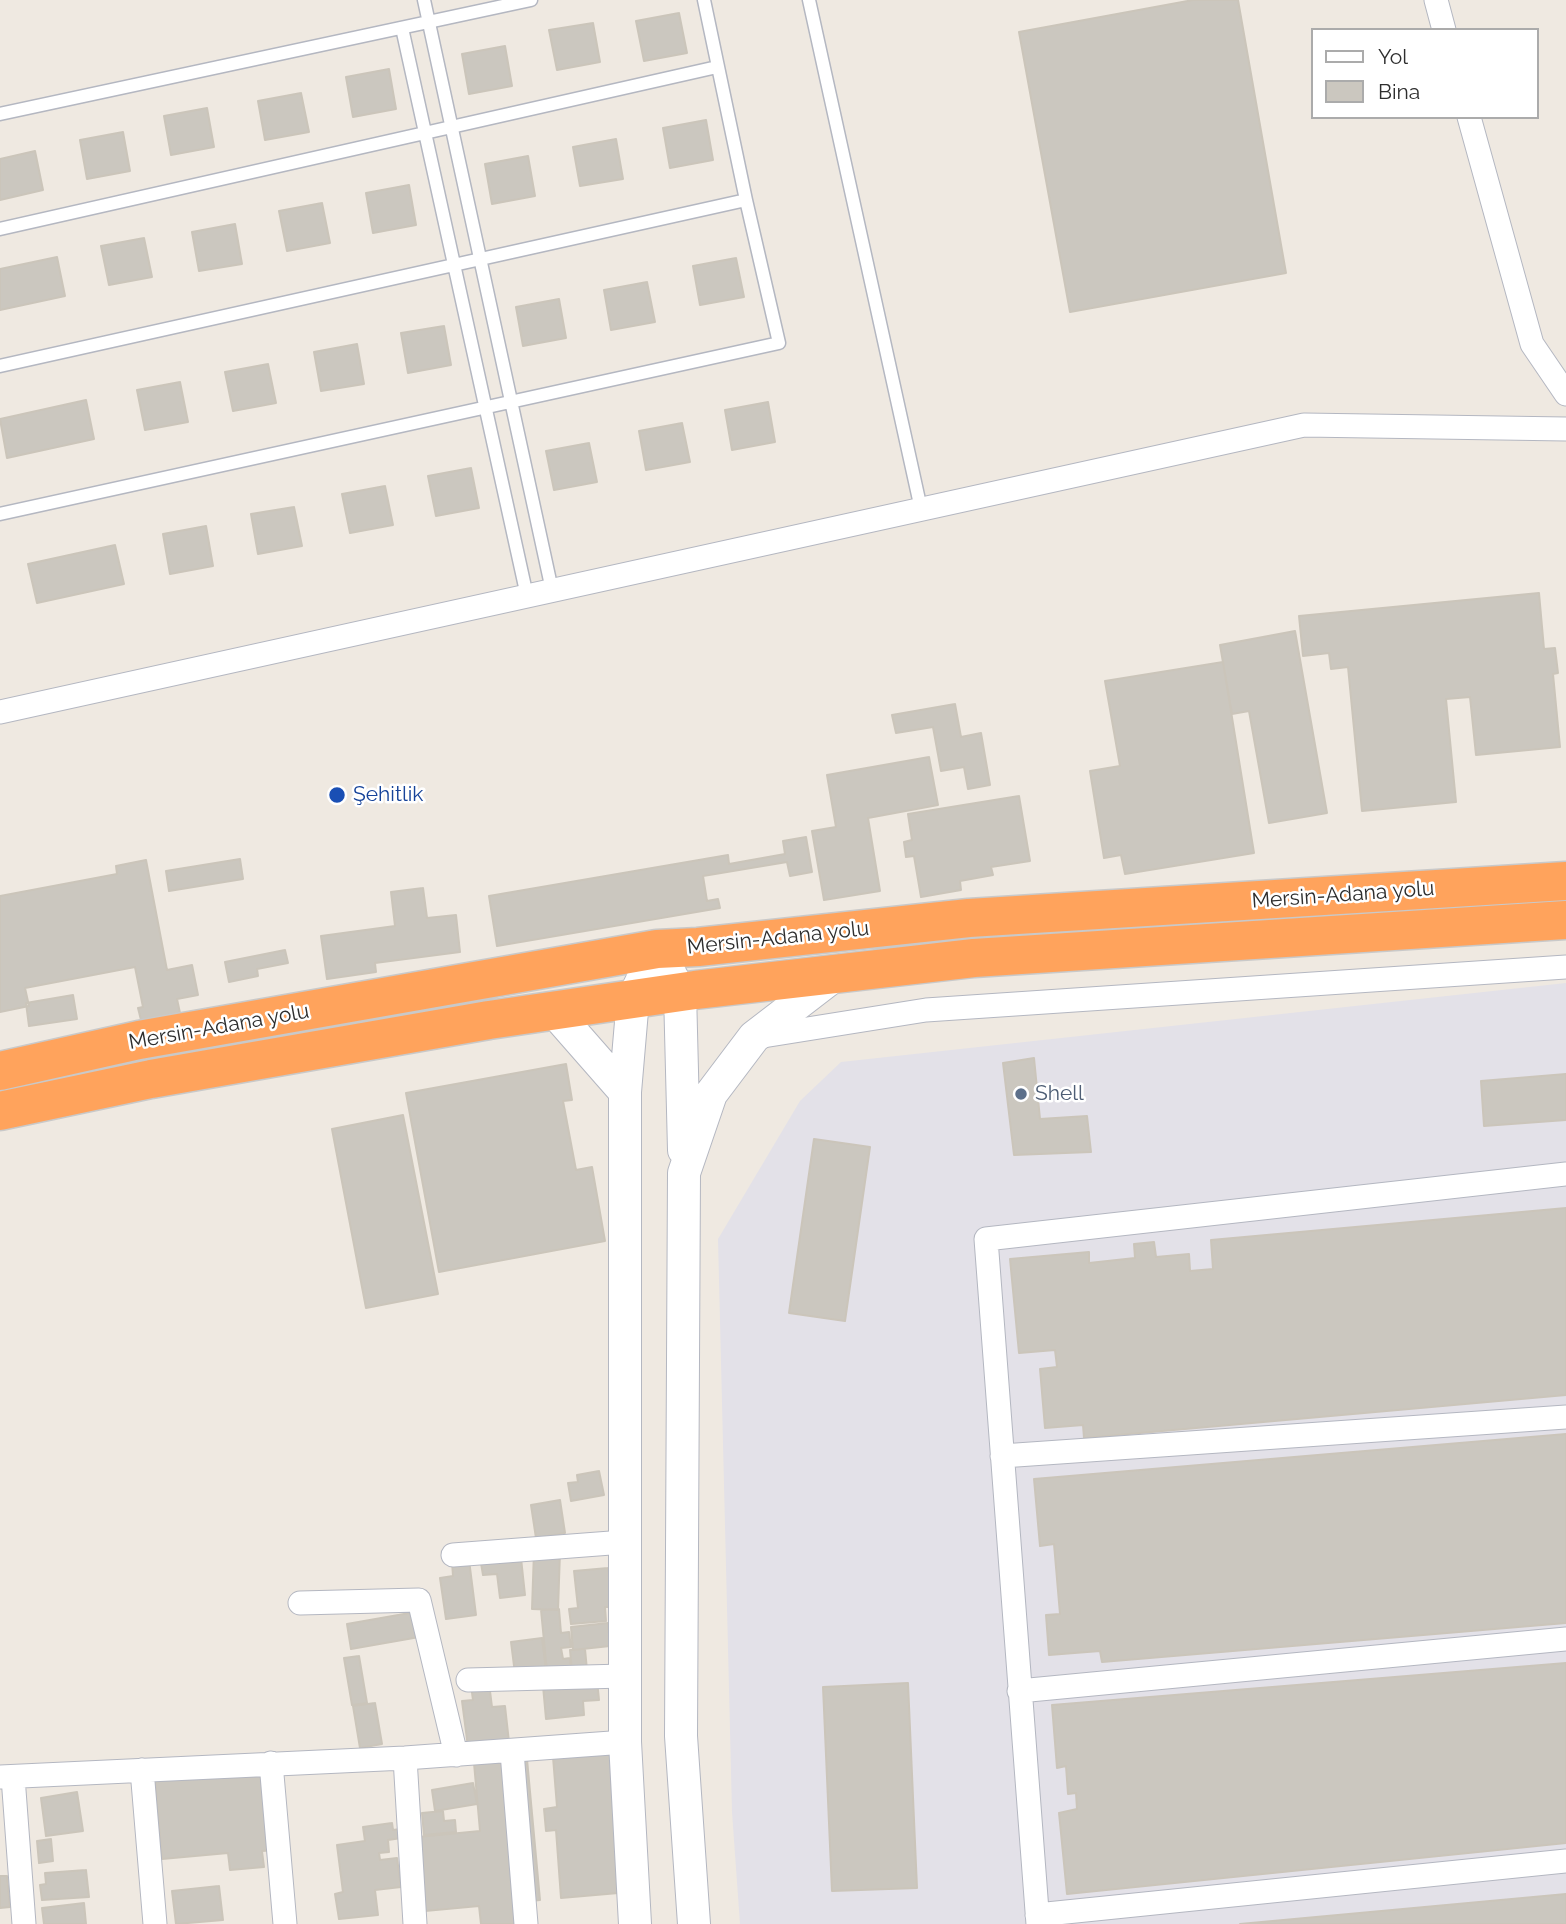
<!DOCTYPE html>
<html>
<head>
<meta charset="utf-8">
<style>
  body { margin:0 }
  #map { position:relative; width:1566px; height:1924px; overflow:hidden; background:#efe9e1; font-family:Raleway,sans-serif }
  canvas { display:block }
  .legend { position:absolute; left:1311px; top:28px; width:228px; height:91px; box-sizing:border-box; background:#fff; border:2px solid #ababab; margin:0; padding:9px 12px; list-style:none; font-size:21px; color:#2e2e2e }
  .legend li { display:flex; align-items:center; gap:14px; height:35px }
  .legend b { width:35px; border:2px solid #ababab }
</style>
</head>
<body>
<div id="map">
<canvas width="1566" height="1924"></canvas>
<ul class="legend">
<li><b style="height:9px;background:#fff"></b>Yol</li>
<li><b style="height:19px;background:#cbc7bf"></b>Bina</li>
</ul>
</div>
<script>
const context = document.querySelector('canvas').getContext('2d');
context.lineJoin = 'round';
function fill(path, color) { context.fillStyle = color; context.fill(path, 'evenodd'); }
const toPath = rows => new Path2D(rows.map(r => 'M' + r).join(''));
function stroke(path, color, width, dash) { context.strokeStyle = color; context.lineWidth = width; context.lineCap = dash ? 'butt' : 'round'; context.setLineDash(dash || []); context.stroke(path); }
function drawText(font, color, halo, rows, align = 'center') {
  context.font = font + ' Raleway,sans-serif'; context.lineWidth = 5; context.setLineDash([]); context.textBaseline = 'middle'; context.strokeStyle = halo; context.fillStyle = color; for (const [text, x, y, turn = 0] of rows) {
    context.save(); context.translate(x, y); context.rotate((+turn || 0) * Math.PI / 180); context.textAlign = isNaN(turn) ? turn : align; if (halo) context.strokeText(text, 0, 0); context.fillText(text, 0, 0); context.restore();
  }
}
const industrial = toPath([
  [1566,983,1566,1924,740,1924,732,1812,718,1239,800,1101,841,1062]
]);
const building = toPath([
  [1193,0,1238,0,1286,273,1070,312,1019,32,1193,0],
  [679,13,687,53,644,61,636,21,679,13],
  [593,23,600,62,557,70,549,30,593,23],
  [505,46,512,86,469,94,462,54,505,46],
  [389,69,396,109,353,117,346,77,389,69],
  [301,93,309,132,265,140,258,101,301,93],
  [207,108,214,147,171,155,164,116,207,108],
  [706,120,713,160,670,168,663,128,706,120],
  [123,132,130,171,87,179,80,140,123,132],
  [616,139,623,179,580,186,573,147,616,139],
  [35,151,43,190,0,200,0,159,35,151],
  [528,156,535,196,492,204,485,164,528,156],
  [409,185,416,225,373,233,366,193,409,185],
  [322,203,330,243,287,251,279,211,322,203],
  [235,224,242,264,199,271,192,232,235,224],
  [144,238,152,277,109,285,101,246,144,238],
  [57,257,65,296,0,310,0,269,57,257],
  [736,258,744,297,700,305,693,266,736,258],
  [647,282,655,322,611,330,604,290,647,282],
  [559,299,566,338,523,346,516,307,559,299],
  [444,326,451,365,408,373,401,333,444,326],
  [357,344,364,384,321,391,314,352,357,344],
  [268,364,276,403,233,411,225,372,268,364],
  [180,382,188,422,145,430,137,390,180,382],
  [86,400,94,439,7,458,0,419,86,400],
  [768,402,775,442,732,450,725,410,768,402],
  [682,423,690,462,646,470,639,431,682,423],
  [589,443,597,482,554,490,546,451,589,443],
  [471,468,479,508,436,516,428,476,471,468],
  [385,486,393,525,350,533,342,494,385,486],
  [294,507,302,546,258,554,251,514,294,507],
  [206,526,213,566,170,574,163,534,206,526],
  [115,545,124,584,37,603,28,564,115,545],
  [1539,593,1544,649,1555,648,1558,673,1553,674,1560,747,1476,755,1470,697,1446,699,1456,802,1362,811,1348,667,1331,669,1329,653,1303,656,1299,616,1539,593],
  [1295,631,1327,813,1269,823,1249,711,1232,714,1220,645,1295,631],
  [1223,662,1254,853,1125,874,1121,855,1104,858,1090,771,1120,766,1105,681,1223,662],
  [955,704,961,737,981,733,990,785,968,789,964,767,941,771,933,727,896,733,892,715,955,704],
  [929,757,938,805,868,818,880,891,824,900,812,831,836,827,827,775,929,757],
  [1019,796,1030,861,991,867,993,875,960,881,961,890,921,897,914,856,906,857,904,842,912,840,908,814,1019,796],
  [806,837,812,872,790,876,787,862,703,876,707,901,718,899,720,908,497,946,489,896,728,855,729,864,785,854,783,841,806,837],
  [240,859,243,879,169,891,166,871,240,859],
  [146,860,167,970,192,965,198,995,177,999,180,1013,141,1020,138,1008,143,1007,135,967,25,988,29,1006,0,1012,0,896,117,874,116,866,146,860],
  [423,888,427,918,456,915,460,952,375,963,376,972,327,979,321,936,395,926,391,892,423,888],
  [285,950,288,963,257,969,258,976,229,982,225,962,285,950],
  [73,995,77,1019,29,1026,26,1003,73,995],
  [1034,1058,1040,1119,1087,1116,1091,1152,1014,1155,1003,1063,1034,1058],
  [566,1064,572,1100,563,1101,576,1170,592,1167,605,1241,439,1272,406,1093,566,1064],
  [1566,1074,1566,1120,1484,1126,1481,1081,1566,1074],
  [403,1115,438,1294,366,1308,332,1129,403,1115],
  [814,1139,870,1147,845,1321,789,1313,814,1139],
  [1566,1208,1566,1395,1084,1438,1083,1425,1045,1428,1040,1369,1057,1367,1055,1350,1019,1353,1010,1259,1089,1252,1089,1263,1135,1258,1134,1244,1154,1242,1156,1257,1189,1254,1190,1271,1213,1269,1211,1240,1566,1208],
  [1566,1434,1566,1623,1102,1662,1100,1651,1049,1655,1046,1615,1060,1614,1054,1544,1040,1546,1034,1479,1566,1434],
  [599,1471,604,1495,571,1501,568,1483,578,1482,577,1475,599,1471],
  [560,1500,565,1533,536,1538,531,1505,560,1500],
  [534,1551,560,1552,558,1610,532,1609,534,1551],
  [521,1558,525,1595,500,1598,497,1574,483,1575,481,1563,521,1558],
  [469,1560,476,1615,446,1619,440,1578,453,1576,452,1562,469,1560],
  [608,1568,612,1607,605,1607,606,1621,571,1624,569,1609,578,1608,574,1571,608,1568],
  [559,1609,561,1633,569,1632,571,1647,561,1648,563,1659,570,1658,571,1670,547,1672,541,1610,559,1609],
  [421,1611,425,1636,351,1649,347,1624,421,1611],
  [608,1623,610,1646,573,1650,571,1627,608,1623],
  [542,1638,546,1671,515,1674,511,1642,542,1638],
  [585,1649,587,1670,572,1672,570,1650,585,1649],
  [359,1656,367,1703,352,1705,344,1658,359,1656],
  [1566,1663,1566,1843,1067,1894,1059,1813,1077,1809,1076,1793,1068,1794,1066,1766,1057,1768,1052,1705,1566,1663],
  [597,1680,599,1700,583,1701,584,1715,546,1719,543,1686,597,1680],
  [489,1683,492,1707,505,1706,509,1742,468,1747,462,1701,473,1700,471,1685,489,1683],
  [908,1683,917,1888,832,1891,823,1687,908,1683],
  [375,1703,382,1744,360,1748,353,1706,375,1703],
  [619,1752,630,1892,561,1898,556,1830,546,1831,544,1809,557,1807,553,1757,619,1752],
  [527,1759,540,1900,521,1902,524,1924,481,1924,479,1906,425,1911,418,1837,480,1831,474,1763,527,1759],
  [268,1769,276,1850,262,1851,264,1867,230,1870,228,1853,162,1859,155,1780,268,1769],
  [473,1783,477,1804,435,1811,432,1790,473,1783],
  [77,1792,83,1831,46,1836,41,1798,77,1792],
  [443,1811,444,1821,455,1820,456,1832,424,1835,422,1813,443,1811],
  [392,1823,393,1830,407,1828,408,1837,388,1840,389,1852,379,1853,380,1860,397,1858,401,1887,375,1890,378,1915,339,1919,335,1894,343,1892,337,1845,365,1841,363,1827,392,1823],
  [51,1839,53,1861,39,1863,37,1841,51,1839],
  [86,1870,89,1897,42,1900,40,1885,46,1884,45,1873,86,1870],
  [0,1876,7,1876,10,1907,0,1908,0,1876],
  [219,1886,223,1920,176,1924,172,1891,219,1886],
  [1566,1894,1566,1924,1240,1924,1566,1894],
  [84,1903,86,1924,44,1924,42,1908,84,1903]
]);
const lane = toPath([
  [424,0,552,590],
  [809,0,921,509],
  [402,28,527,596],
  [0,114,531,0],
  [0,229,717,67],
  [0,366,746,200],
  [0,514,779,343,746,200,704,0]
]);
const street = toPath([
  [1436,0,1444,30],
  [1469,117,1532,344,1566,394],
  [0,712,1304,425,1566,429],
  [757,1037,926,1010,1566,967],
  [1002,1456,1566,1417],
  [453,1555,624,1542],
  [300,1603,419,1600,456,1755],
  [468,1680,624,1676],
  [1019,1691,1566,1639],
  [512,1752,526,1924],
  [405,1758,415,1924],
  [271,1763,285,1924],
  [142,1770,155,1924],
  [0,1777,405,1758,625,1742],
  [13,1777,24,1924],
  [1037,1915,1566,1861],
  [1038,1924,986,1239,1566,1174]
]);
const secondary = toPath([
  [657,949,680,992,684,1150],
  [554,1011,625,1092,625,1742,635,1924],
  [625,1092,633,999,657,949],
  [694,1924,681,1736,684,1173,711,1094,754,1037,836,974]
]);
const highway = toPath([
  [0,1071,139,1040,657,949,698,947,969,918,1566,881],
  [0,1111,151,1079,489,1020,695,990,974,958,1566,920]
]);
const markers = [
  [337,795,9,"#1a4fb4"],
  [1021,1094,7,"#5c6f8a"]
];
const transitNames = [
  ["Şehitlik",353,795]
];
const streetNames = [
  ["Mersin-Adana yolu",1343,895,-4],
  ["Mersin-Adana yolu",778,938,-6],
  ["Mersin-Adana yolu",219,1027,-10]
];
const serviceNames = [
  ["Shell",1035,1094]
];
fill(industrial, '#e3e1e8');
fill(building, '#cbc7bf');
stroke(building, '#cbc5ba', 2);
stroke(lane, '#b4b7c1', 15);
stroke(street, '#b4b7c1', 25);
stroke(secondary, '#b4b7c1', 34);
stroke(highway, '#c9c9c9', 41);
stroke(lane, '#fff', 12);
stroke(street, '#fff', 23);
stroke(secondary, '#fff', 32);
stroke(highway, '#ffa35c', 38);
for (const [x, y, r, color] of markers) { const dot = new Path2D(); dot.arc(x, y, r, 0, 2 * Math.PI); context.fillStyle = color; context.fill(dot); stroke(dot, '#fff', 2.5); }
drawText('21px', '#164399', '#fff', transitNames, 'left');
drawText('21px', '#2e2e2e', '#fff', streetNames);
drawText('21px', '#4e5e75', '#fff', serviceNames, 'left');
</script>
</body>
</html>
